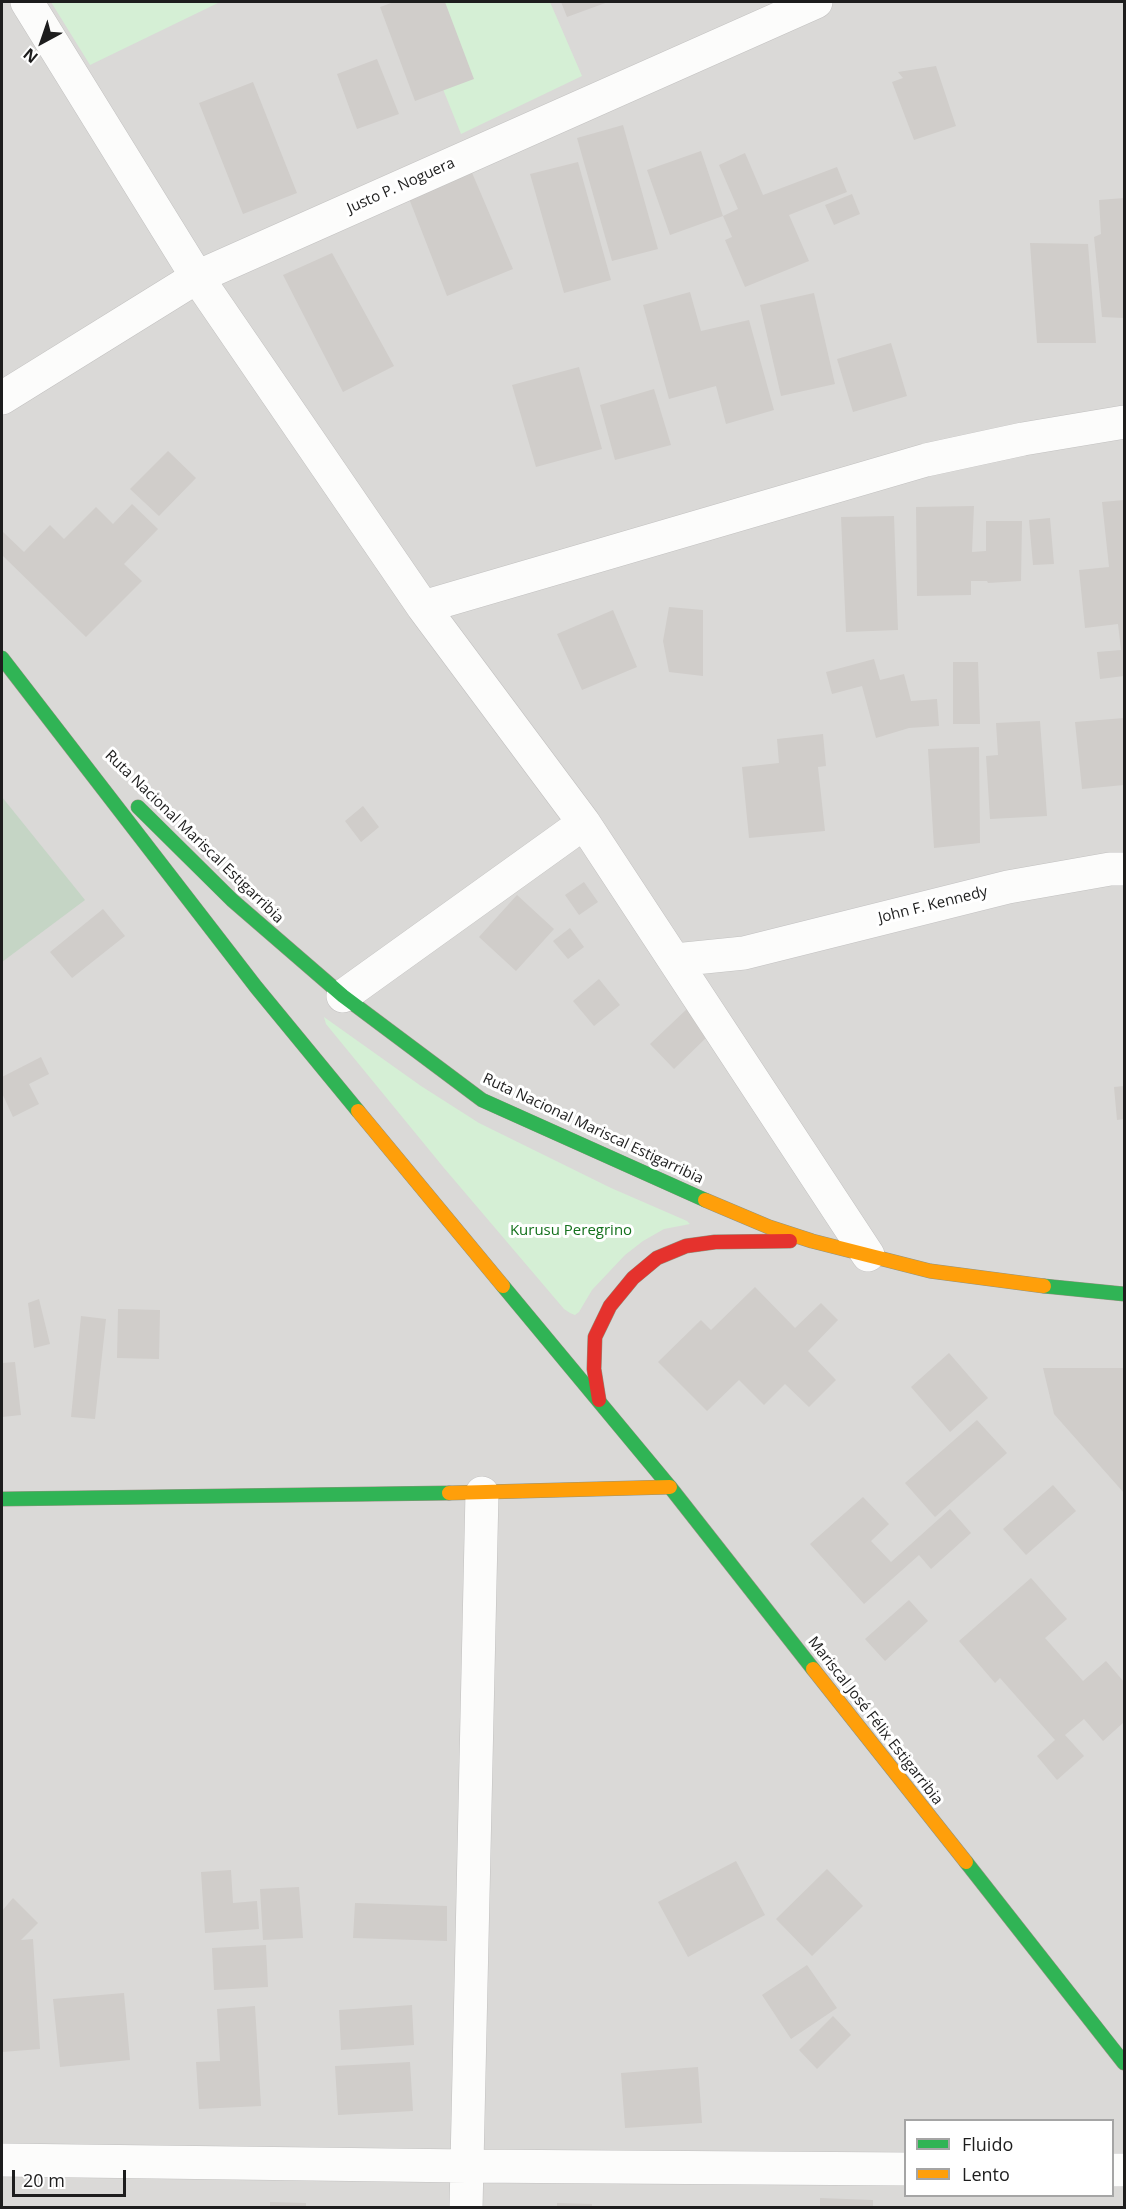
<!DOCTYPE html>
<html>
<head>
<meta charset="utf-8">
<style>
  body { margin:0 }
  #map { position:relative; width:1126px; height:2209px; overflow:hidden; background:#ebe9e5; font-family:"Open Sans",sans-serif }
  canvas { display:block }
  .frame { position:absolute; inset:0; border:3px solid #1d1d1d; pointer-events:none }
  .legend { position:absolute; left:904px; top:2119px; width:210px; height:78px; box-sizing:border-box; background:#fff; border:2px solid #a5a5a5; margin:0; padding:8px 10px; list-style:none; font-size:18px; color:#1d1d1d }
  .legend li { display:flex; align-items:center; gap:12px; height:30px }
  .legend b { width:30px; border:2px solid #a5a5a5 }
  .north { position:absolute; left:12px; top:12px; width:60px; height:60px; -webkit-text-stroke:4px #fff; paint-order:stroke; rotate:220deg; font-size:16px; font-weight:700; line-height:24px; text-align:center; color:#1d1d1d }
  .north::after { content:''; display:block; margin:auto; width:21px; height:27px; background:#1d1d1d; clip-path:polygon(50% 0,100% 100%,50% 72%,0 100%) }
  .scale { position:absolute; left:12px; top:2170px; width:114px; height:27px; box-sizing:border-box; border:3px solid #1d1d1d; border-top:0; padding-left:8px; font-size:18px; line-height:21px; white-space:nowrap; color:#1d1d1d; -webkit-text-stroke:4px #fff; paint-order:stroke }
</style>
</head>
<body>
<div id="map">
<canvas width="1126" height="2209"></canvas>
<div class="frame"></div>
<ul class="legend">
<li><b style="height:8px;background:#30b455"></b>Fluido</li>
<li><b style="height:8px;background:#ff9f0a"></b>Lento</li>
</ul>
<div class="north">N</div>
<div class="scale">20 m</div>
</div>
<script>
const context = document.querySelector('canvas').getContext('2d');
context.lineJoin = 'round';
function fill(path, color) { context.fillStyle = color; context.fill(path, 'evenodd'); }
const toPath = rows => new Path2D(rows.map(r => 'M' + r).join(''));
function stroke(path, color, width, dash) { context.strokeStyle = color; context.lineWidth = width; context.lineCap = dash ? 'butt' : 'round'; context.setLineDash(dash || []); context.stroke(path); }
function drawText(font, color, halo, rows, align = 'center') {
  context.font = font + ' "Open Sans",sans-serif'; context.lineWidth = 6; context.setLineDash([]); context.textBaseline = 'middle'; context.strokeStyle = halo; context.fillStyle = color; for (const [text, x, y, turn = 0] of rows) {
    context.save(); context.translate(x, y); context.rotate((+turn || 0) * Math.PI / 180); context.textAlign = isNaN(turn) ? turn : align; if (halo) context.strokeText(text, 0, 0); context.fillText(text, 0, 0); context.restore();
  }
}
const residential = toPath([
  [2,2,1124,2,1124,2207,2,2208],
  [906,2120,1112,2120,1112,2196,906,2196]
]);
const cemetery = toPath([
  [2,797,85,900,2,962]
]);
const park = toPath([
  [51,2,220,2,90,65],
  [408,2,550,2,582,76,461,134],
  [324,1017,421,1086,479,1123,611,1188,687,1221,690,1224,664,1229,643,1241,625,1255,592,1290,579,1312,575,1315,570,1313,564,1309,444,1168,326,1024]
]);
const building = toPath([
  [394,2,445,2,474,79,415,101,380,7],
  [561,2,608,2,567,17],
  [377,59,399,114,357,129,337,74],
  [936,66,956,126,914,140,892,82,903,78,898,72],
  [253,82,297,193,243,214,199,103],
  [623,125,658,249,612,261,577,138],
  [701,151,723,216,670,235,647,170],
  [745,153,763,195,837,167,847,192,789,215,809,261,745,287,725,240,732,237,723,216,738,209,719,165],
  [578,162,611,280,564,293,530,174],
  [470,168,513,269,447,296,408,196],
  [852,194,860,214,834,225,825,205],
  [1124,198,1124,318,1102,317,1094,237,1101,234,1099,200],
  [1030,243,1088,244,1096,343,1037,343],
  [332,253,394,366,343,392,283,275],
  [690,292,701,331,749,320,774,410,726,424,716,386,669,399,643,305],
  [814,293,835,384,781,396,760,305],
  [891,343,907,396,853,412,837,359],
  [579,367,602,449,536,467,512,385],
  [654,389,671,445,615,460,600,405],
  [168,451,196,478,159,516,130,489],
  [1124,500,1124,676,1100,679,1097,652,1121,650,1118,624,1085,628,1079,570,1109,567,1102,502],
  [132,504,158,529,124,564,142,581,86,637,2,555,2,533,3,532,24,552,50,525,64,539,96,507,113,524],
  [974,506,972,552,986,551,986,521,1022,521,1021,581,988,583,987,581,971,581,971,595,917,596,916,507],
  [894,516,898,630,846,632,841,517],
  [1050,518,1054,564,1033,565,1029,520],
  [669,607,703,610,703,676,669,672,663,641],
  [613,610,637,667,582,690,557,634],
  [874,659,880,680,904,674,911,701,937,699,939,726,909,728,876,738,862,686,832,694,826,672],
  [953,662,978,662,980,724,953,724],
  [1124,718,1124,785,1082,789,1075,722],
  [1040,721,1047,816,990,819,986,756,998,755,996,723],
  [823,734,826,766,818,767,825,831,749,838,742,767,779,763,777,739],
  [979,747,980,843,934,848,928,749],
  [363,806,379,827,361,842,345,821],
  [584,882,598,902,579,915,565,895],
  [517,895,554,929,516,971,479,937],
  [103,909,125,936,72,978,50,952],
  [570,928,584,947,568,959,553,941],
  [599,979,620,1005,594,1026,573,1001],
  [688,1008,711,1033,674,1069,650,1044],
  [41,1057,49,1074,29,1084,39,1104,13,1117,2,1093,2,1077],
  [1124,1086,1124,1119,1117,1120,1114,1087],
  [755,1287,795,1328,821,1303,838,1320,808,1351,836,1380,809,1407,785,1384,764,1405,739,1380,707,1411,658,1362,701,1320,711,1330],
  [39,1299,50,1344,34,1348,28,1303],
  [118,1309,160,1310,159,1359,117,1358],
  [81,1316,106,1319,95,1419,71,1417],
  [949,1353,988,1398,950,1432,911,1387],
  [15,1362,21,1415,2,1417,2,1363],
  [1043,1368,1124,1368,1124,1493,1054,1414],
  [977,1420,1007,1453,935,1517,905,1483],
  [1053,1485,1076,1511,1026,1555,1003,1529],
  [863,1497,889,1524,871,1541,891,1562,950,1509,971,1533,931,1569,919,1555,864,1604,810,1544],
  [1031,1578,1067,1619,1045,1638,1083,1681,1106,1661,1124,1682,1124,1722,1103,1741,1084,1719,1065,1735,1084,1756,1057,1780,1037,1756,1055,1740,1000,1678,995,1683,959,1641],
  [909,1600,928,1621,885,1661,865,1639],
  [736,1861,765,1915,688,1957,658,1902],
  [827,1869,863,1906,812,1956,776,1919],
  [231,1870,233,1903,257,1901,259,1929,205,1933,201,1872],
  [299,1887,303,1938,263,1940,260,1889],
  [13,1898,38,1923,21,1940,33,1939,40,2049,2,2052,2,1911],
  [355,1903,447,1906,447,1941,353,1938],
  [266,1945,268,1987,214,1990,212,1948],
  [807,1965,837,2008,791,2039,762,1995],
  [124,1993,130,2060,60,2067,53,1999],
  [412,2005,414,2045,341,2050,339,2010],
  [255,2006,261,2106,199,2109,196,2062,220,2061,217,2009],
  [833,2016,851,2035,817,2069,799,2050],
  [410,2062,413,2111,338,2115,335,2066],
  [698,2067,702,2123,625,2128,621,2073],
  [820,2198,873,2200,873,2208,820,2208],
  [270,2202,306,2203,306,2208,270,2208],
  [557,2203,592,2204,592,2208,557,2208]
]);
const street = toPath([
  [27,2,197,277,423,607,584,823,868,1255],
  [2,398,197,277,816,2],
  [423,607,926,460,1023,439,1124,422],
  [675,960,744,953,1008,887,1110,869,1124,869],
  [343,996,584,823],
  [2,2160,467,2166,906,2169],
  [1112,2170,1124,2170],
  [466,2208,482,1493]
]);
const fast = toPath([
  [2,658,256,987,358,1111],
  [138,807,232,900,343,996,482,1100,705,1200],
  [503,1286,670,1487,813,1669],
  [1044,1286,1124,1294],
  [2,1499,449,1493],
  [966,1862,1124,2063]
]);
const slow = toPath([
  [358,1111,503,1286],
  [705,1200,769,1227,812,1241,930,1271,1044,1286],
  [449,1493,670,1487],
  [813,1669,966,1862]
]);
const jam = toPath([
  [599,1400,594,1369,595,1337,610,1306,633,1278,657,1258,686,1246,715,1242,790,1241]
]);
const streetNames = [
  ["Justo P. Noguera",401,186,-24],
  ["Ruta Nacional Mariscal Estigarribia",194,837,44],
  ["John F. Kennedy",933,905,-14],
  ["Ruta Nacional Mariscal Estigarribia",593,1129,25],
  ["Mariscal José Félix Estigarribia",875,1721,52]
];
const parkNames = [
  ["Kurusu Peregrino",571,1231]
];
fill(residential, '#dad9d7');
fill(cemetery, '#c5d5c5');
fill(park, '#d5efd5');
fill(building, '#d0cdca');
stroke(street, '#c2c1c0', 34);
stroke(fast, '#91937f', 15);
stroke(slow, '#91937f', 15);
stroke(jam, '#91937f', 15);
stroke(street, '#fcfcfb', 33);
stroke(fast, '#30b455', 14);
stroke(slow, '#ff9f0a', 14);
stroke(jam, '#e5322d', 14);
drawText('15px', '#1d1d1d', '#fff', streetNames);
drawText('15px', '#14711d', '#fff', parkNames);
</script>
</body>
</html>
